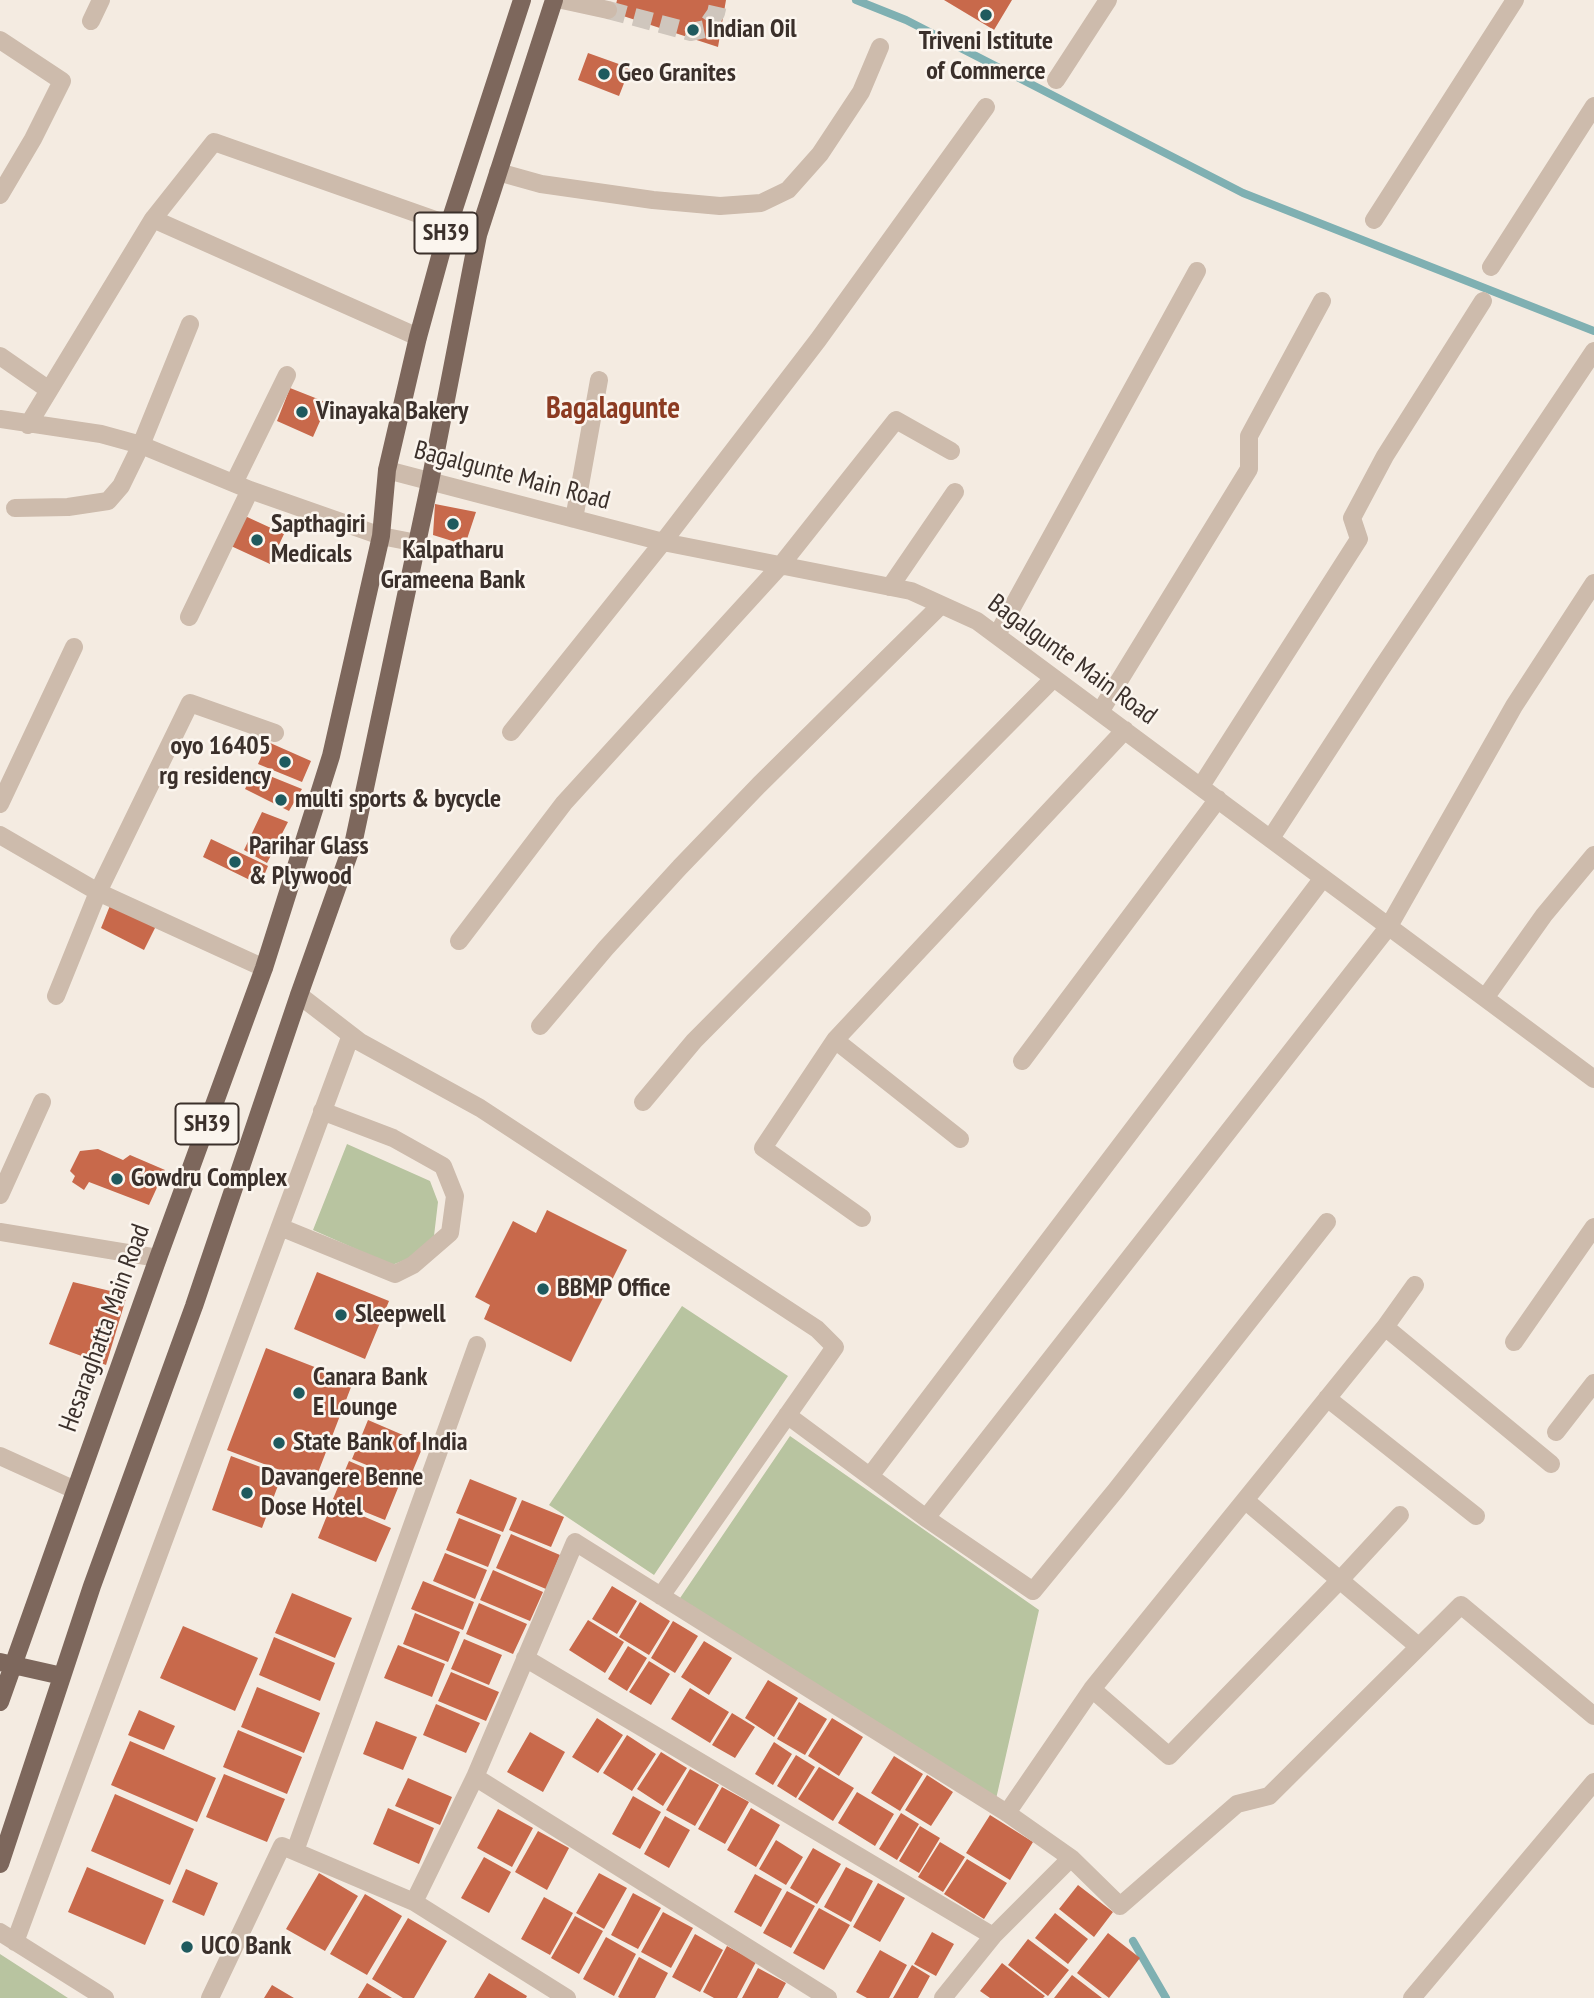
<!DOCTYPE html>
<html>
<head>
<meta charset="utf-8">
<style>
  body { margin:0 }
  canvas { display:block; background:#f4ebe1 }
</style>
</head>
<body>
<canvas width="1594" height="1998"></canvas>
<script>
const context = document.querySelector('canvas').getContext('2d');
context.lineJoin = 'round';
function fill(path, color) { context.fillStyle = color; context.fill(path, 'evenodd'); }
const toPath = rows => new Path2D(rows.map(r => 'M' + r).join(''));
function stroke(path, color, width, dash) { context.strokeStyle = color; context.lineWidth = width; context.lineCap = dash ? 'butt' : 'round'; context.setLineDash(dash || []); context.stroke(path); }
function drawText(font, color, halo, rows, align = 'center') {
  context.font = font + ' "PT Sans Narrow",sans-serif'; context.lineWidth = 5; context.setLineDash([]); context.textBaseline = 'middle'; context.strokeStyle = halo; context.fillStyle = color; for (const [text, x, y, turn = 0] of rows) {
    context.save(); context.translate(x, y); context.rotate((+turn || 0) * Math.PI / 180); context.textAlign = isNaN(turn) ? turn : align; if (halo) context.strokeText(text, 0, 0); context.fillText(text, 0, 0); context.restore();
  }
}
const green = toPath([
  [347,1144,430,1181,438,1202,434,1236,413,1257,392,1265,313,1230],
  [682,1306,788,1376,654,1575,549,1505],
  [790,1436,1039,1610,996,1799,678,1601],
  [0,1954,68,1998,0,1998]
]);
const stream = toPath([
  [856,0,906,20,1243,193,1594,331],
  [1133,1941,1166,1998]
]);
const building = toPath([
  [617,0,726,0,718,47,614,13],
  [944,0,1012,0,994,30],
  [588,53,630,68,619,96,578,80],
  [290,388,328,403,313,437,277,421],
  [435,504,476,512,465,545,433,535],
  [245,516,284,534,270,564,231,546],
  [268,742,311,761,302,782,258,764],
  [255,770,302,789,289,811,245,789],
  [262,812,288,822,267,863,244,850],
  [211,839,268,866,260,885,203,857],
  [111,903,156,926,144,950,101,928],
  [98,1149,123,1160,130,1155,165,1170,149,1205,89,1182,84,1190,72,1182,75,1176,70,1171,80,1151],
  [547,1210,627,1250,571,1362,484,1319,490,1305,475,1297,513,1221,536,1233],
  [317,1272,389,1301,365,1359,294,1329],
  [73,1282,127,1295,106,1365,49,1344],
  [266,1348,353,1382,314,1483,227,1450],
  [368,1420,424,1444,408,1482,352,1459],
  [231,1456,282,1475,262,1528,212,1510],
  [349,1461,400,1483,385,1520,333,1499],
  [470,1479,517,1498,503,1532,456,1513],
  [522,1500,564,1517,551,1547,509,1530],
  [332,1503,391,1528,376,1562,318,1538],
  [459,1518,501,1535,488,1567,446,1550],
  [511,1534,560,1555,546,1589,496,1568],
  [445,1553,487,1570,475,1599,433,1581],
  [493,1570,543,1592,530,1621,480,1600],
  [423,1581,474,1602,463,1630,411,1609],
  [612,1586,637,1601,617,1634,592,1619],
  [292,1593,352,1618,335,1658,275,1633],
  [640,1602,670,1621,649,1655,619,1637],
  [479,1603,527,1624,513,1654,466,1634],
  [415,1613,460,1632,448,1662,403,1644],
  [588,1620,624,1642,605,1673,569,1650],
  [673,1621,698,1636,675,1673,651,1658],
  [183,1626,258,1658,235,1711,160,1678],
  [274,1637,335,1663,320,1701,259,1675],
  [464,1639,502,1655,489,1685,451,1669],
  [704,1641,732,1658,709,1695,681,1677],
  [398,1645,445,1664,432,1697,384,1678],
  [628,1646,647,1658,627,1691,608,1679],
  [649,1661,670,1674,651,1705,629,1692],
  [451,1672,499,1692,486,1721,438,1701],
  [768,1680,798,1698,774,1737,745,1718],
  [257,1687,320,1713,304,1753,241,1727],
  [690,1688,729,1712,710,1743,671,1719],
  [799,1702,827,1719,805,1755,777,1739],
  [436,1704,480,1723,466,1753,423,1735],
  [139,1710,175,1726,164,1750,128,1735],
  [732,1713,755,1727,735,1758,712,1745],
  [597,1718,623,1735,598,1773,572,1757],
  [832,1718,863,1737,839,1776,808,1756],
  [376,1721,417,1737,403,1770,363,1754],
  [238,1730,302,1757,287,1794,223,1767],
  [530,1732,565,1752,543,1792,507,1772],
  [627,1735,656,1754,632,1791,603,1773],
  [130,1741,216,1778,197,1822,111,1785],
  [774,1742,792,1754,773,1785,755,1774],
  [661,1752,687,1768,663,1806,637,1789],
  [796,1755,815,1767,796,1798,777,1786],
  [894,1756,923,1774,900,1811,871,1793],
  [819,1767,854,1788,833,1821,798,1799],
  [690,1769,719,1785,695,1826,666,1810],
  [224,1774,285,1799,267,1842,206,1817],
  [927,1775,953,1792,931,1826,905,1810],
  [408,1778,452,1797,440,1825,395,1806],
  [722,1787,749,1802,725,1844,698,1829],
  [857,1792,894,1814,875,1846,838,1823],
  [115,1794,194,1829,170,1885,91,1851],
  [633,1796,661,1812,640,1849,612,1834],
  [388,1808,434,1828,419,1864,373,1844],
  [751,1808,780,1825,756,1867,727,1850],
  [498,1809,533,1828,512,1867,477,1848],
  [901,1813,919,1824,897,1860,879,1849],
  [990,1815,1033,1842,1010,1880,966,1853],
  [665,1816,690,1830,669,1868,644,1854],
  [920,1826,940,1838,919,1873,899,1861],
  [538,1831,569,1848,547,1890,515,1872],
  [776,1840,803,1857,786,1885,759,1869],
  [940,1842,965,1857,943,1892,918,1877],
  [813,1848,841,1864,817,1904,790,1888],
  [484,1857,511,1872,489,1913,461,1898],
  [967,1859,1007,1883,984,1919,944,1894],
  [87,1867,164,1900,145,1945,68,1912],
  [846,1867,873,1881,851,1922,824,1907],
  [186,1869,218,1883,204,1916,172,1902],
  [319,1873,358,1896,325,1951,286,1929],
  [599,1873,627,1888,604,1929,576,1913],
  [755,1874,782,1889,761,1927,734,1912],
  [878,1883,905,1898,880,1942,853,1927],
  [1078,1885,1113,1912,1094,1937,1059,1909],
  [787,1891,815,1906,791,1948,763,1933],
  [633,1893,661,1908,638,1949,611,1935],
  [365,1894,402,1916,367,1975,330,1954],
  [544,1897,573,1913,550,1955,521,1939],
  [819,1908,850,1925,824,1970,793,1953],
  [663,1912,693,1928,671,1968,641,1952],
  [1055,1913,1088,1939,1068,1964,1035,1938],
  [575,1916,603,1931,579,1974,551,1958],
  [408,1918,447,1941,414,1998,403,1998,372,1979],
  [932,1932,954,1944,936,1976,914,1964],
  [1108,1933,1140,1958,1109,1998,1077,1973],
  [695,1934,723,1950,700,1992,672,1977],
  [606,1937,636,1954,614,1996,583,1979],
  [1028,1939,1069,1970,1048,1996,1008,1965],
  [727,1946,756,1962,737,1998,714,1998,703,1992],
  [880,1950,907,1965,889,1998,867,1998,856,1992],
  [639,1957,668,1973,655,1998,620,1998,618,1997],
  [1002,1963,1045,1996,1043,1998,990,1998,980,1991],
  [912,1965,930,1976,918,1998,893,1998],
  [758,1968,786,1983,778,1998,742,1998],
  [489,1973,527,1996,526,1998,474,1998],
  [1072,1975,1102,1998,1054,1998],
  [367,1983,392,1998,358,1998],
  [272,1985,294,1998,264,1998]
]);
const minorTunnel = toPath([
  [608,10,691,32,705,29,716,13,719,0]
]);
const minor = toPath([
  [562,0,608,10],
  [91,21,101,0],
  [0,40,62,81,33,139,0,195],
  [1056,80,1108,0],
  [498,172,541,184,653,200,720,206,761,203,788,190,820,154,861,92,880,47],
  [153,219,418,337],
  [1374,220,1515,0],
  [1491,267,1594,106],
  [0,356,49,390],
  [0,419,101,434,141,445,250,490,381,536,417,543],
  [28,425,153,219,214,142,478,235],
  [387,470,663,542,911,591,977,621,1594,1079],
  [234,483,287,375],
  [15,508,68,507,108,501,121,486,141,445,190,324],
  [574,519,599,380],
  [890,587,955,492],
  [189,617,250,490],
  [997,635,1197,271],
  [1100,712,1249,469,1249,436,1322,301],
  [511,732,663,542,818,340,986,107],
  [1201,786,1359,539,1352,518,1385,456,1483,301],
  [0,804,74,647],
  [0,835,98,892,264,968],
  [1271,838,1379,672,1594,351],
  [459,941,564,803,781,565,896,420,951,451],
  [299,995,360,1042,480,1108,817,1329,835,1347,661,1596],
  [56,996,98,892,190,703,275,733],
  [1485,998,1544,915,1594,855],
  [540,1026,606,948,680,867,759,785,941,605],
  [835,1040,763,1148,862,1218],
  [1022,1061,1218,799],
  [643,1102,694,1041,1054,678],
  [960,1139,835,1040,1125,730],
  [0,1195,42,1102],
  [280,1227,395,1274,413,1265,450,1233,455,1196,443,1166,393,1138,322,1111],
  [0,1232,158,1258],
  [1385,1327,1551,1464],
  [1514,1342,1594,1227],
  [1327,1398,1476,1516],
  [787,1415,926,1518,1033,1591,1116,1490,1327,1222],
  [1556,1432,1594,1383],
  [0,1456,75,1490],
  [870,1476,1323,878],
  [1246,1501,1418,1646],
  [926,1518,1389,926,1514,706,1594,583],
  [525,1658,993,1936],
  [1092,1689,1169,1756,1340,1580,1400,1515],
  [475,1777,828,1998],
  [1007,1813,1092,1689,1385,1327,1415,1285],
  [295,1851,477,1345],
  [414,1902,475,1777,575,1542,1007,1813,1071,1858,1120,1906,1237,1804,1269,1796,1461,1605,1594,1716],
  [0,1932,105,1998],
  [15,1942,351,1035],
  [210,1998,282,1846,414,1902,567,1998],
  [943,1998,993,1936,1071,1858],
  [1412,1998,1594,1782]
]);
const major = toPath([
  [0,1662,62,1676],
  [0,1702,158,1258,264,968,331,756,381,536,387,470,418,337,449,224,522,0],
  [0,1864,92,1586,194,1306,299,995,354,840,430,482,478,235,554,0]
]);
const markers = [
  [986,15,7,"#1f5a5e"],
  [693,30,7,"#1f5a5e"],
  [604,74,7,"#1f5a5e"],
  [302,412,7,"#1f5a5e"],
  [453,524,7,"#1f5a5e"],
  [257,540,7,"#1f5a5e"],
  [285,762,7,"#1f5a5e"],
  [281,800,7,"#1f5a5e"],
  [235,862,7,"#1f5a5e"],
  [117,1179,7,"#1f5a5e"],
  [543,1289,7,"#1f5a5e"],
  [341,1315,7,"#1f5a5e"],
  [299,1393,7,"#1f5a5e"],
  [279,1443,7,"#1f5a5e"],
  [247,1493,7,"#1f5a5e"],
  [187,1947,7,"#1f5a5e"]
];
const shields = [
  [446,233,63],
  [207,1124,63]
];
const shieldNames = [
  ["SH39",446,233],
  ["SH39",207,1124]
];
const poiNames = [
  ["Indian Oil",707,30],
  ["Triveni Istitute",986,42,"center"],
  ["of Commerce",986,72,"center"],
  ["Geo Granites",618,74],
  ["Vinayaka Bakery",316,412],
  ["Sapthagiri",271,525],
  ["Medicals",271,555],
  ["Kalpatharu",453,551,"center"],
  ["Grameena Bank",453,581,"center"],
  ["oyo 16405",271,747,"right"],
  ["rg residency",271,777,"right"],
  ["multi sports & bycycle",295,800],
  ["Parihar Glass",249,847],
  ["& Plywood",249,877],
  ["Gowdru Complex",131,1179],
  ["BBMP Office",557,1289],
  ["Sleepwell",355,1315],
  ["Canara Bank",313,1378],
  ["E Lounge",313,1408],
  ["State Bank of India",293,1443],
  ["Davangere Benne",261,1478],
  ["Dose Hotel",261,1508],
  ["UCO Bank",201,1947]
];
const streetNames = [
  ["Bagalgunte Main Road",512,476,15],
  ["Bagalgunte Main Road",1072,660,36],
  ["Hesaraghatta Main Road",105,1328,-70]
];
const quarterNames = [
  ["Bagalagunte",613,409]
];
fill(green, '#b8c4a0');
stroke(stream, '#7fb0b2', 8);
fill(building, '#c8694b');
stroke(minorTunnel, '#cfc6bd', 18, [18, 9]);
stroke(minor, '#cdbbac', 18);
stroke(major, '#7d675c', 18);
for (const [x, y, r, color] of markers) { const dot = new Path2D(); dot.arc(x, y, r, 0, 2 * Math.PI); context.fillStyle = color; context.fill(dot); stroke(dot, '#fbf5ee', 2.5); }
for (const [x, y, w] of shields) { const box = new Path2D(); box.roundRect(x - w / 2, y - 20.5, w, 41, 5); context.fillStyle = '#fbf5ee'; context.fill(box); stroke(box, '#3b302b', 2); }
drawText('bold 24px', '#3b302b', null, shieldNames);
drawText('bold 26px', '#3b302b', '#fbf5ee', poiNames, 'left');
drawText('26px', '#3b302b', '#fbf5ee', streetNames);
drawText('bold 30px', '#8c3b22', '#fbf5ee', quarterNames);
</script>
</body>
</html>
